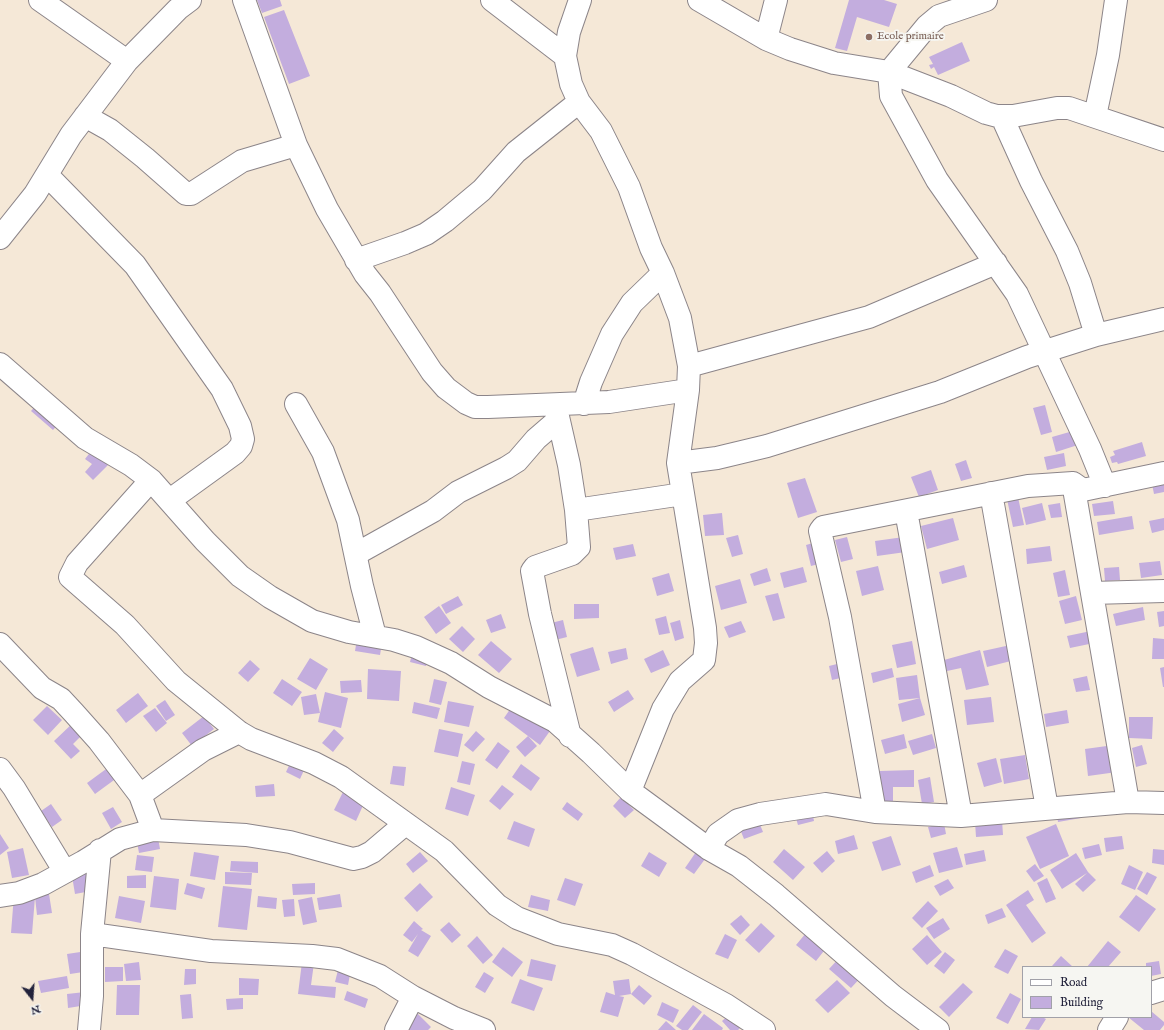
<!DOCTYPE html>
<html>
<head>
<meta charset="utf-8">
<style>
  body { margin:0 }
  #map { position:relative; width:1164px; height:1030px; overflow:hidden; background:#f5e8d7; font-family:"IM FELL English",serif }
  canvas { display:block }
  .legend { position:absolute; left:1022px; top:966px; width:130px; height:52px; box-sizing:border-box; background:#f6f6f2; border:1px solid #a1a1a9; margin:0; padding:5px 7px; list-style:none; font-size:12px; color:#22223b }
  .legend li { display:flex; align-items:center; gap:8px; height:20px }
  .legend b { width:20px; border:1px solid #a1a1a9 }
  .north { position:absolute; left:12px; top:978px; width:40px; height:40px; -webkit-text-stroke:3px #f6f6f2; paint-order:stroke; rotate:163deg; font-size:11px; font-weight:700; line-height:16px; text-align:center; color:#22223b }
  .north::after { content:''; display:block; margin:auto; width:14px; height:18px; background:#22223b; clip-path:polygon(50% 0,100% 100%,50% 72%,0 100%) }
</style>
</head>
<body>
<div id="map">
<canvas width="1164" height="1030"></canvas>
<ul class="legend">
<li><b style="height:5px;background:#fff"></b>Road</li>
<li><b style="height:11px;background:#c3adde"></b>Building</li>
</ul>
<div class="north">N</div>
</div>
<script>
const context = document.querySelector('canvas').getContext('2d');
context.lineJoin = 'round';
function fill(path, color) { context.fillStyle = color; context.fill(path, 'evenodd'); }
const toPath = rows => new Path2D(rows.map(r => 'M' + r).join(''));
function stroke(path, color, width, dash) { context.strokeStyle = color; context.lineWidth = width; context.lineCap = dash ? 'butt' : 'round'; context.setLineDash(dash || []); context.stroke(path); }
function drawText(font, color, halo, rows, align = 'center') {
  context.font = font + ' "IM FELL English",serif'; context.lineWidth = 3.5; context.setLineDash([]); context.textBaseline = 'middle'; context.strokeStyle = halo; context.fillStyle = color; for (const [text, x, y, turn = 0] of rows) {
    context.save(); context.translate(x, y); context.rotate((+turn || 0) * Math.PI / 180); context.textAlign = isNaN(turn) ? turn : align; if (halo) context.strokeText(text, 0, 0); context.fillText(text, 0, 0); context.restore();
  }
}
const building = toPath([
  [257,0,280,0,282,6,262,13],
  [849,0,884,0,897,4,889,27,857,17,847,51,835,48],
  [284,10,310,76,289,84,264,17],
  [962,42,970,61,938,75,934,67,931,69,929,65,933,64,929,57],
  [39,402,61,421,53,430,31,411],
  [1045,405,1052,432,1041,435,1033,408],
  [1080,429,1084,443,1056,452,1052,437],
  [1142,442,1146,456,1118,464,1117,462,1112,463,1110,457,1115,455,1113,451],
  [92,450,108,465,93,480,85,472,92,464,85,459],
  [1064,453,1066,466,1047,470,1044,457],
  [966,460,972,478,961,481,955,464],
  [931,470,938,490,919,497,911,477],
  [1164,476,1164,492,1154,494,1151,479],
  [805,478,817,512,798,518,787,483],
  [1016,488,1024,525,1013,527,1005,490],
  [1113,501,1115,514,1094,516,1092,504],
  [1042,503,1046,520,1026,525,1022,508],
  [1060,503,1062,517,1051,518,1048,505],
  [722,513,724,535,705,536,703,515],
  [1132,516,1134,529,1099,535,1097,522],
  [953,518,959,540,927,549,921,526],
  [1164,518,1164,530,1152,533,1149,521],
  [738,535,743,554,732,557,726,538],
  [911,536,913,551,877,556,875,541],
  [847,537,853,559,841,562,835,540],
  [820,541,826,562,811,566,806,545],
  [633,544,636,556,616,560,613,548],
  [1050,546,1052,561,1027,564,1026,549],
  [1160,561,1162,575,1141,578,1139,563],
  [964,565,967,577,942,584,939,572],
  [878,566,884,590,862,596,856,571],
  [803,567,807,582,784,588,780,573],
  [1119,567,1120,580,1105,581,1104,568],
  [767,568,771,581,754,586,750,574],
  [1065,570,1070,595,1058,597,1053,573],
  [669,573,674,591,657,596,652,578],
  [740,579,747,603,721,610,715,586],
  [778,593,785,618,773,621,765,596],
  [458,596,463,605,446,614,441,605],
  [1076,596,1082,620,1065,624,1059,601],
  [574,604,599,604,599,618,574,619],
  [439,606,451,623,436,634,424,617],
  [1143,607,1145,620,1116,626,1113,614],
  [1164,611,1164,626,1159,627,1157,612],
  [501,614,506,628,491,633,486,620],
  [666,616,670,633,659,635,655,619],
  [563,620,567,637,555,640,551,623],
  [680,620,684,638,675,641,670,623],
  [741,621,746,632,729,638,724,627],
  [462,626,475,639,463,652,449,639],
  [1091,631,1094,643,1070,648,1067,636],
  [1153,638,1164,639,1164,659,1152,659],
  [357,639,382,643,380,655,355,651],
  [491,641,512,659,499,673,478,655],
  [912,641,916,664,897,668,892,645],
  [1015,644,1019,659,987,667,983,651],
  [414,646,431,651,426,666,410,662],
  [593,647,600,670,577,677,570,654],
  [626,648,628,659,611,664,608,652],
  [663,650,670,665,651,673,644,659],
  [980,650,989,685,966,690,961,668,947,671,944,660],
  [310,658,328,669,316,690,297,679],
  [250,660,260,669,248,682,238,673],
  [845,662,849,676,832,680,829,666],
  [1164,667,1164,687,1163,687,1160,668],
  [892,668,894,677,873,683,871,673],
  [368,669,401,671,399,701,367,699],
  [917,675,920,698,899,700,896,678],
  [1087,676,1090,690,1076,692,1073,679],
  [282,679,302,692,292,706,273,693],
  [434,679,447,682,441,705,429,702],
  [361,680,362,692,341,693,340,681],
  [628,690,634,699,614,712,608,702],
  [325,692,348,698,341,728,318,722],
  [138,693,148,706,126,723,116,710],
  [316,694,320,713,304,715,301,697],
  [991,697,994,722,967,725,964,700],
  [920,698,925,715,902,722,898,704],
  [165,700,175,715,166,721,156,706],
  [448,701,474,706,469,727,444,722],
  [414,702,440,708,437,719,412,713],
  [515,702,552,728,540,745,504,718],
  [47,706,62,720,48,735,33,720],
  [155,708,167,723,156,732,143,716],
  [1067,710,1069,723,1046,727,1044,714],
  [204,716,214,729,192,746,182,733],
  [1129,717,1153,717,1152,739,1129,738],
  [74,722,84,733,73,744,80,751,71,759,54,741],
  [334,729,344,738,333,752,322,743],
  [439,729,463,734,458,757,434,752],
  [476,731,485,739,473,752,464,745],
  [904,734,907,748,885,754,881,740],
  [932,734,936,748,913,755,908,741],
  [528,736,537,746,525,757,516,747],
  [498,742,510,751,497,769,485,760],
  [1114,745,1117,772,1088,776,1085,749],
  [1142,745,1147,764,1136,767,1132,748],
  [295,753,309,759,300,779,286,772],
  [1025,755,1029,779,1004,784,1000,759],
  [996,758,1002,782,984,787,977,763],
  [117,761,125,772,95,794,87,783],
  [462,761,475,764,470,785,457,782],
  [521,764,540,778,531,791,512,777],
  [393,766,406,767,404,786,390,784],
  [914,770,914,787,893,787,893,803,880,803,880,771],
  [930,777,934,802,922,804,918,780],
  [349,780,370,790,356,821,334,810],
  [274,784,275,796,256,797,255,786],
  [502,785,514,794,500,810,489,801],
  [451,787,475,795,468,816,445,809],
  [621,797,634,810,625,818,613,806],
  [567,802,583,814,578,821,562,809],
  [51,804,62,820,52,827,41,811],
  [113,807,122,822,111,829,102,813],
  [1079,808,1081,818,1058,822,1056,812],
  [812,811,814,821,798,825,795,815],
  [757,817,763,832,744,839,738,824],
  [1002,820,1003,835,976,837,975,822],
  [514,821,535,829,529,847,507,839],
  [944,823,946,834,931,838,928,827],
  [1056,824,1069,856,1040,869,1026,837],
  [156,827,160,849,139,853,135,831],
  [0,834,9,848,0,855],
  [854,835,858,849,838,854,835,841],
  [891,836,901,865,882,871,872,842],
  [1122,836,1124,849,1106,852,1104,838],
  [1099,844,1102,855,1085,859,1082,848],
  [957,847,963,867,939,873,933,853],
  [23,848,29,875,12,878,7,852],
  [784,849,805,867,793,880,773,862],
  [1153,849,1164,850,1164,865,1152,863],
  [984,850,986,861,966,865,964,854],
  [827,851,835,861,822,873,813,863],
  [194,852,219,856,215,880,190,876],
  [420,852,428,861,413,873,406,864],
  [649,852,667,863,659,877,641,866],
  [696,852,705,859,694,874,685,868],
  [1076,853,1088,872,1096,880,1083,892,1075,884,1087,873,1062,889,1050,870],
  [137,855,154,857,152,872,135,870],
  [231,861,258,862,258,873,230,871],
  [1035,864,1044,876,1034,882,1026,871],
  [930,865,934,876,916,883,912,872],
  [1129,865,1143,872,1135,890,1121,884],
  [225,872,252,873,251,885,225,884],
  [1147,872,1157,877,1147,895,1137,889],
  [88,873,91,891,75,894,72,876],
  [146,875,146,888,127,888,127,876],
  [154,876,179,879,176,910,150,907],
  [565,878,583,884,575,906,557,900],
  [1047,878,1056,899,1046,903,1037,883],
  [948,879,954,888,940,896,934,886],
  [187,883,205,888,202,899,184,894],
  [315,883,315,894,293,895,292,884],
  [420,883,433,897,417,912,404,898],
  [223,886,252,889,247,930,218,927],
  [1028,890,1034,900,1026,905,1046,933,1032,943,1006,905],
  [49,894,52,913,37,915,35,897,32,934,11,933,14,895],
  [340,894,342,907,319,910,317,898],
  [531,895,550,900,548,911,528,907],
  [1136,895,1156,909,1139,932,1119,917],
  [119,896,145,901,141,923,115,918],
  [258,896,277,898,276,909,257,907],
  [312,897,317,922,303,925,298,900],
  [294,899,295,916,284,917,282,900],
  [928,901,938,911,922,928,912,918],
  [1002,908,1006,917,988,924,985,915],
  [741,915,750,925,740,935,730,924],
  [943,918,950,929,934,939,926,928],
  [414,921,423,929,421,930,431,936,418,957,408,951,418,934,412,942,403,935],
  [449,922,461,935,452,943,440,930],
  [761,923,775,936,759,953,745,940],
  [811,927,831,942,816,961,796,945],
  [725,934,737,940,728,959,715,954],
  [927,935,942,952,927,965,912,949],
  [477,936,493,955,483,964,467,946],
  [1108,941,1121,952,1108,967,1087,967],
  [503,947,523,962,512,977,492,962],
  [1005,949,1018,956,1008,974,994,967],
  [87,951,90,971,70,974,67,954],
  [945,952,955,960,944,974,934,966],
  [841,956,863,975,851,988,829,969],
  [1061,956,1073,967,1054,967,1052,966],
  [531,959,556,965,552,981,527,976],
  [1159,961,1161,974,1151,976,1151,967,1146,967,1146,963],
  [139,962,141,980,126,981,124,964],
  [302,962,314,963,311,985,336,987,335,998,298,994],
  [340,962,352,964,348,985,335,982],
  [105,967,123,967,123,981,105,982],
  [185,969,196,969,196,984,184,985],
  [484,972,494,978,485,993,475,987],
  [67,976,69,988,41,993,38,981],
  [239,978,259,979,258,995,239,995],
  [520,979,543,988,534,1011,511,1003],
  [629,979,631,994,619,996,624,997,618,1017,600,1012,606,992,615,995,613,981],
  [837,980,850,993,828,1013,815,1000],
  [963,983,973,992,949,1017,939,1007],
  [117,985,140,985,139,1015,116,1015],
  [639,985,652,996,644,1005,631,994],
  [347,991,368,999,365,1008,344,1000],
  [85,992,87,1005,68,1008,67,994],
  [1010,993,1021,999,1008,1024,996,1018],
  [191,994,193,1018,182,1019,180,995],
  [243,998,243,1009,227,1010,226,999],
  [662,1002,679,1010,673,1023,657,1015],
  [693,1005,702,1012,688,1030,682,1030,676,1026],
  [739,1006,750,1018,738,1030,730,1030,722,1021],
  [1151,1011,1164,1022,1164,1025,1160,1030,1144,1030,1128,1017,1151,1017],
  [417,1013,431,1027,428,1030,408,1030,403,1026],
  [704,1014,723,1028,722,1030,692,1030],
  [1032,1017,1042,1017,1046,1019,1039,1030,1025,1029],
  [666,1021,676,1030,658,1030]
]);
const minor = toPath([
  [40,0,127,61],
  [244,0,296,145,327,209,365,274,380,293,432,372,446,388,466,403,475,407,488,407,609,402,688,390],
  [492,0,565,56],
  [580,0,569,32,565,56,571,84,579,102,601,131,629,187,651,248,663,273,680,318,689,366,688,390,678,463,705,628,706,643,704,660,680,681,663,709,630,791],
  [699,0,766,39,790,49,834,63,889,72,951,96,986,113,997,116,1013,116,1057,108,1069,108,1164,140],
  [986,0,939,16,927,26,889,72,891,96,937,180,1017,294,1090,449,1105,486],
  [766,39,776,0],
  [85,116,110,130,145,158,186,194,191,194,242,161,296,145],
  [1095,116,1108,55,1116,0],
  [1002,117,1031,181,1067,251,1080,283,1096,335],
  [47,175,135,265,222,389,240,426,243,439,241,446,235,453,170,500],
  [0,238,35,194,71,135,127,61,178,9,190,0],
  [356,260,405,243,426,234,445,221,482,190,516,152,579,102],
  [0,364,85,438,131,465,151,480,205,541,240,576,270,597,312,621,349,632,394,640,416,647,451,663,489,687,555,721,591,753,630,791,709,849,739,866,776,895,893,996,938,1030],
  [689,366,869,317,996,263],
  [296,404,323,452,348,520,362,586,375,636],
  [584,404,591,382,612,334,632,303,663,273],
  [556,408,569,465,576,510,683,494],
  [678,463,717,458,767,446,940,392,1027,357,1096,335,1164,319],
  [151,480,77,563,70,577,125,625,176,681,239,732,251,739,314,763,341,777,444,851,497,905,517,918,558,934,612,945,632,954,726,1005,764,1030],
  [1073,483,1128,802],
  [991,493,1047,808],
  [906,511,961,816],
  [356,554,433,511,458,492,506,468,517,461,536,439,558,420],
  [1092,593,1164,591],
  [0,644,42,688,61,699,74,713,99,741,140,795,153,830],
  [570,736,540,614,532,571,535,567,572,554,579,547,576,510],
  [0,769,14,788,65,872],
  [140,795,203,750,239,732],
  [875,812,840,617,820,531,823,527,1028,486,1073,483,1083,490,1164,473],
  [709,849,718,834,738,820,760,814,826,804,875,812,961,816,1128,802,1164,803],
  [0,896,19,893,43,884,83,862,120,839,153,830,246,835,290,842,353,859,362,857,372,852,405,824],
  [92,934,211,951,312,956,337,959,380,976,413,997,454,1018,484,1030],
  [1151,993,1164,989],
  [89,1030,92,996,92,934,100,850],
  [396,1030,413,997],
  [1109,1030,1117,1017]
]);
const markers = [
  [869,37,4,"#8d6e63"]
];
const educationNames = [
  ["Ecole primaire",877,37]
];
fill(building, '#c3adde');
stroke(minor, '#8c8589', 24);
stroke(minor, '#fff', 22);
for (const [x, y, r, color] of markers) { const dot = new Path2D(); dot.arc(x, y, r, 0, 2 * Math.PI); context.fillStyle = color; context.fill(dot); stroke(dot, '#f6f6f2', 1.5); }
drawText('11px', '#785e54', '#f6f6f2', educationNames, 'left');
</script>
</body>
</html>
